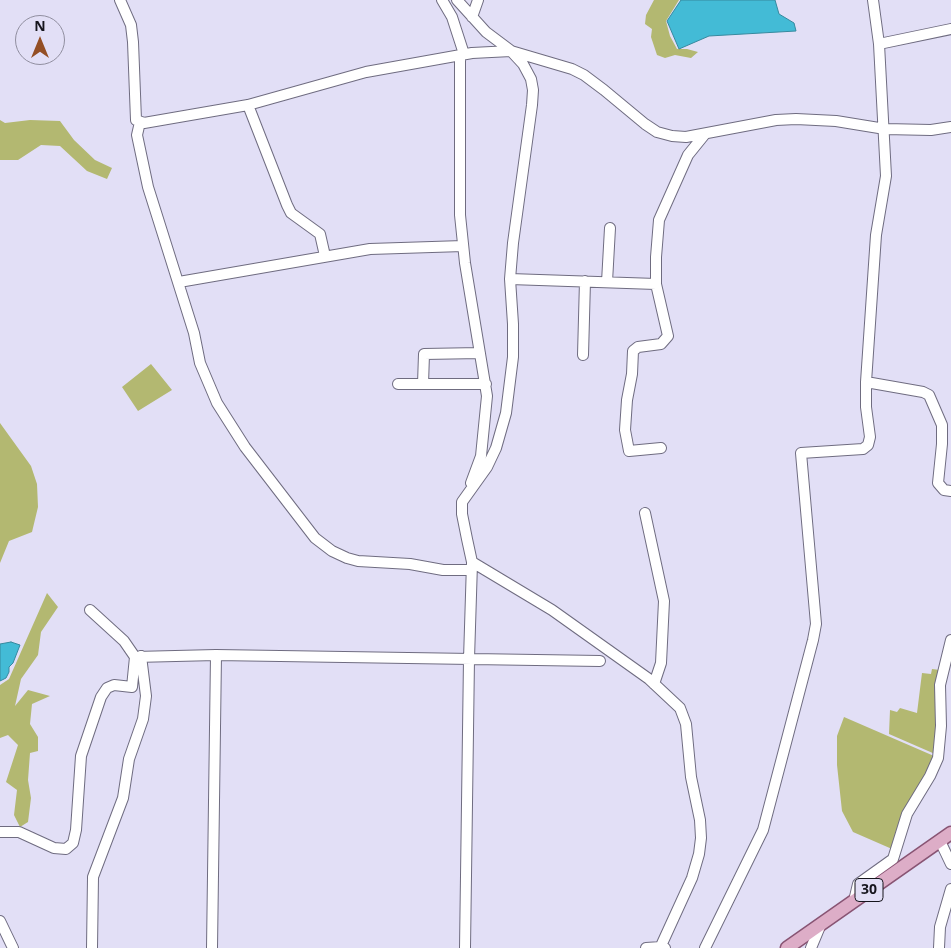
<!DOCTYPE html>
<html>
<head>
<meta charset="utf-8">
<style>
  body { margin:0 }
  #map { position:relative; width:951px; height:948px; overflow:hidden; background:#e2dff6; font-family:"Noto Sans",sans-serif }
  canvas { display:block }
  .north { position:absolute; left:15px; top:15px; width:50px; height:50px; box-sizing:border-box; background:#e2dff6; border:1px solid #908e9f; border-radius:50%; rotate:0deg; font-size:14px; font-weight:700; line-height:20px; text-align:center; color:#16151d }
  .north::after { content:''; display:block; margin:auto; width:18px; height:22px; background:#944f25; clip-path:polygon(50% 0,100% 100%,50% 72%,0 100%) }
</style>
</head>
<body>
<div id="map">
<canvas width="951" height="948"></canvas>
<div class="north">N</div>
</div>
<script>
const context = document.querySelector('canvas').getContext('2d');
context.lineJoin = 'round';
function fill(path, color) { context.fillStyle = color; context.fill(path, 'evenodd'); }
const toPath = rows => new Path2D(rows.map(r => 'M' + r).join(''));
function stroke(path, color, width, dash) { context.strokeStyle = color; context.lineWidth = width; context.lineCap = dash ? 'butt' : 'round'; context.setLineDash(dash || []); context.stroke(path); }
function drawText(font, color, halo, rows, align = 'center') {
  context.font = font + ' "Noto Sans",sans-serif'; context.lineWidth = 5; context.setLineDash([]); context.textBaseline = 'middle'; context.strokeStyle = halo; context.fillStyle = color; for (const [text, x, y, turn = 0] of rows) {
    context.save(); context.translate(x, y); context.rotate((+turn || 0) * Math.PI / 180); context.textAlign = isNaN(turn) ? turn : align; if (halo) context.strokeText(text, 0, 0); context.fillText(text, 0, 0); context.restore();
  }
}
const green = toPath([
  [654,0,679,0,666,21,670,36,677,49,687,49,698,52,691,58,675,55,665,58,657,55,651,37,652,29,645,24,646,15],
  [0,120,5,123,30,120,60,121,74,140,95,160,112,168,107,179,87,171,60,146,41,145,18,160,0,160],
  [151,364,172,390,138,411,122,387],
  [0,423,31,466,37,484,38,507,32,532,9,541,0,563],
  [47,593,58,607,41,632,38,655,21,679,15,706,28,690,50,696,32,704,30,724,38,737,38,751,30,753,28,780,31,798,28,822,20,827,14,815,17,790,6,782,18,745,8,735,0,738,0,685,9,679],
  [932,669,940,670,935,754,889,734,890,710,897,712,900,708,917,713,922,673,931,674],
  [844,717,934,756,892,849,853,832,842,811,837,765,837,736]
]);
const water = toPath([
  [681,0,775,0,779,14,794,23,796,31,709,36,679,49,667,21,681,0],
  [11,642,20,645,13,663,9,667,9,672,6,678,0,681,0,644,11,642]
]);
const minor = toPath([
  [120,0,131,25,133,42,136,120,144,123,248,105,366,72,472,53,511,51,572,69,584,75,604,90,645,124,657,132,672,136,686,137,776,120,796,119,836,121,885,129,931,130,951,127],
  [442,0,452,17,464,54],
  [457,0,486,32,510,50,523,64,531,79,533,90,532,105,513,243,510,279,513,324,513,357,506,413,496,448,487,467,462,502,462,514,467,539,472,562,552,610,649,679,680,708,686,724,691,777,700,820,701,838,699,854,692,878,660,948],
  [472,17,478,0],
  [879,44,951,29],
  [460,55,460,215,465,263,487,396,481,456,471,483],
  [248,105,287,205,291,213,320,234,325,256],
  [140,122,137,135,148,187,194,333,200,363,217,403,245,447,315,538,332,551,347,558,358,561,410,564,443,570,472,570],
  [510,279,656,284],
  [179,282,370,249,463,246],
  [607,282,610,228],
  [583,355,585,281],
  [866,382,923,392,929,395,942,425,942,444,938,483,944,490,951,491],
  [398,384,486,384],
  [423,384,424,354,480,353],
  [661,448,629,451,625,430,627,400,632,374,633,351,638,347,661,344,668,336,656,284,656,257,659,220,688,155,705,134],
  [645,513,664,601,661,663,654,684],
  [135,657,216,655,600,661],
  [0,832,19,832,54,848,66,849,73,843,76,830,81,756,101,697,107,688,114,685,132,687,135,657,124,641,90,610],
  [940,841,951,864],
  [854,901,858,884,893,859,907,814,930,776,938,758,941,726,940,685,951,640],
  [0,921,13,948],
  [92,948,93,877,123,798,129,759,143,719,146,696,141,656],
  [212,948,216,655],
  [465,948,469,659,472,563],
  [646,948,661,947,665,948],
  [705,948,763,830,813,640,816,624,801,453,863,449,868,445,870,437,866,407,866,382,876,235,886,176,879,44,873,0],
  [811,948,821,924],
  [939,948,940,927,951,889]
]);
const major = toPath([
  [787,948,951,833]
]);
const shields = [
  [869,890,28]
];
const shieldNames = [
  ["30",869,890]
];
fill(green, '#b3b871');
fill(water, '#43bbd6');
stroke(water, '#36899e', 1);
stroke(minor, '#6f6c80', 12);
stroke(major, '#885473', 15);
stroke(minor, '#fff', 10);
stroke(major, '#ddadc7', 12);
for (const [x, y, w] of shields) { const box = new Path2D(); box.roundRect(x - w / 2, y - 11.5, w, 23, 4); context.fillStyle = '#e2dff6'; context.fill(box); stroke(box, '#16151d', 1); }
drawText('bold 14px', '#16151d', null, shieldNames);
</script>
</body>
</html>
